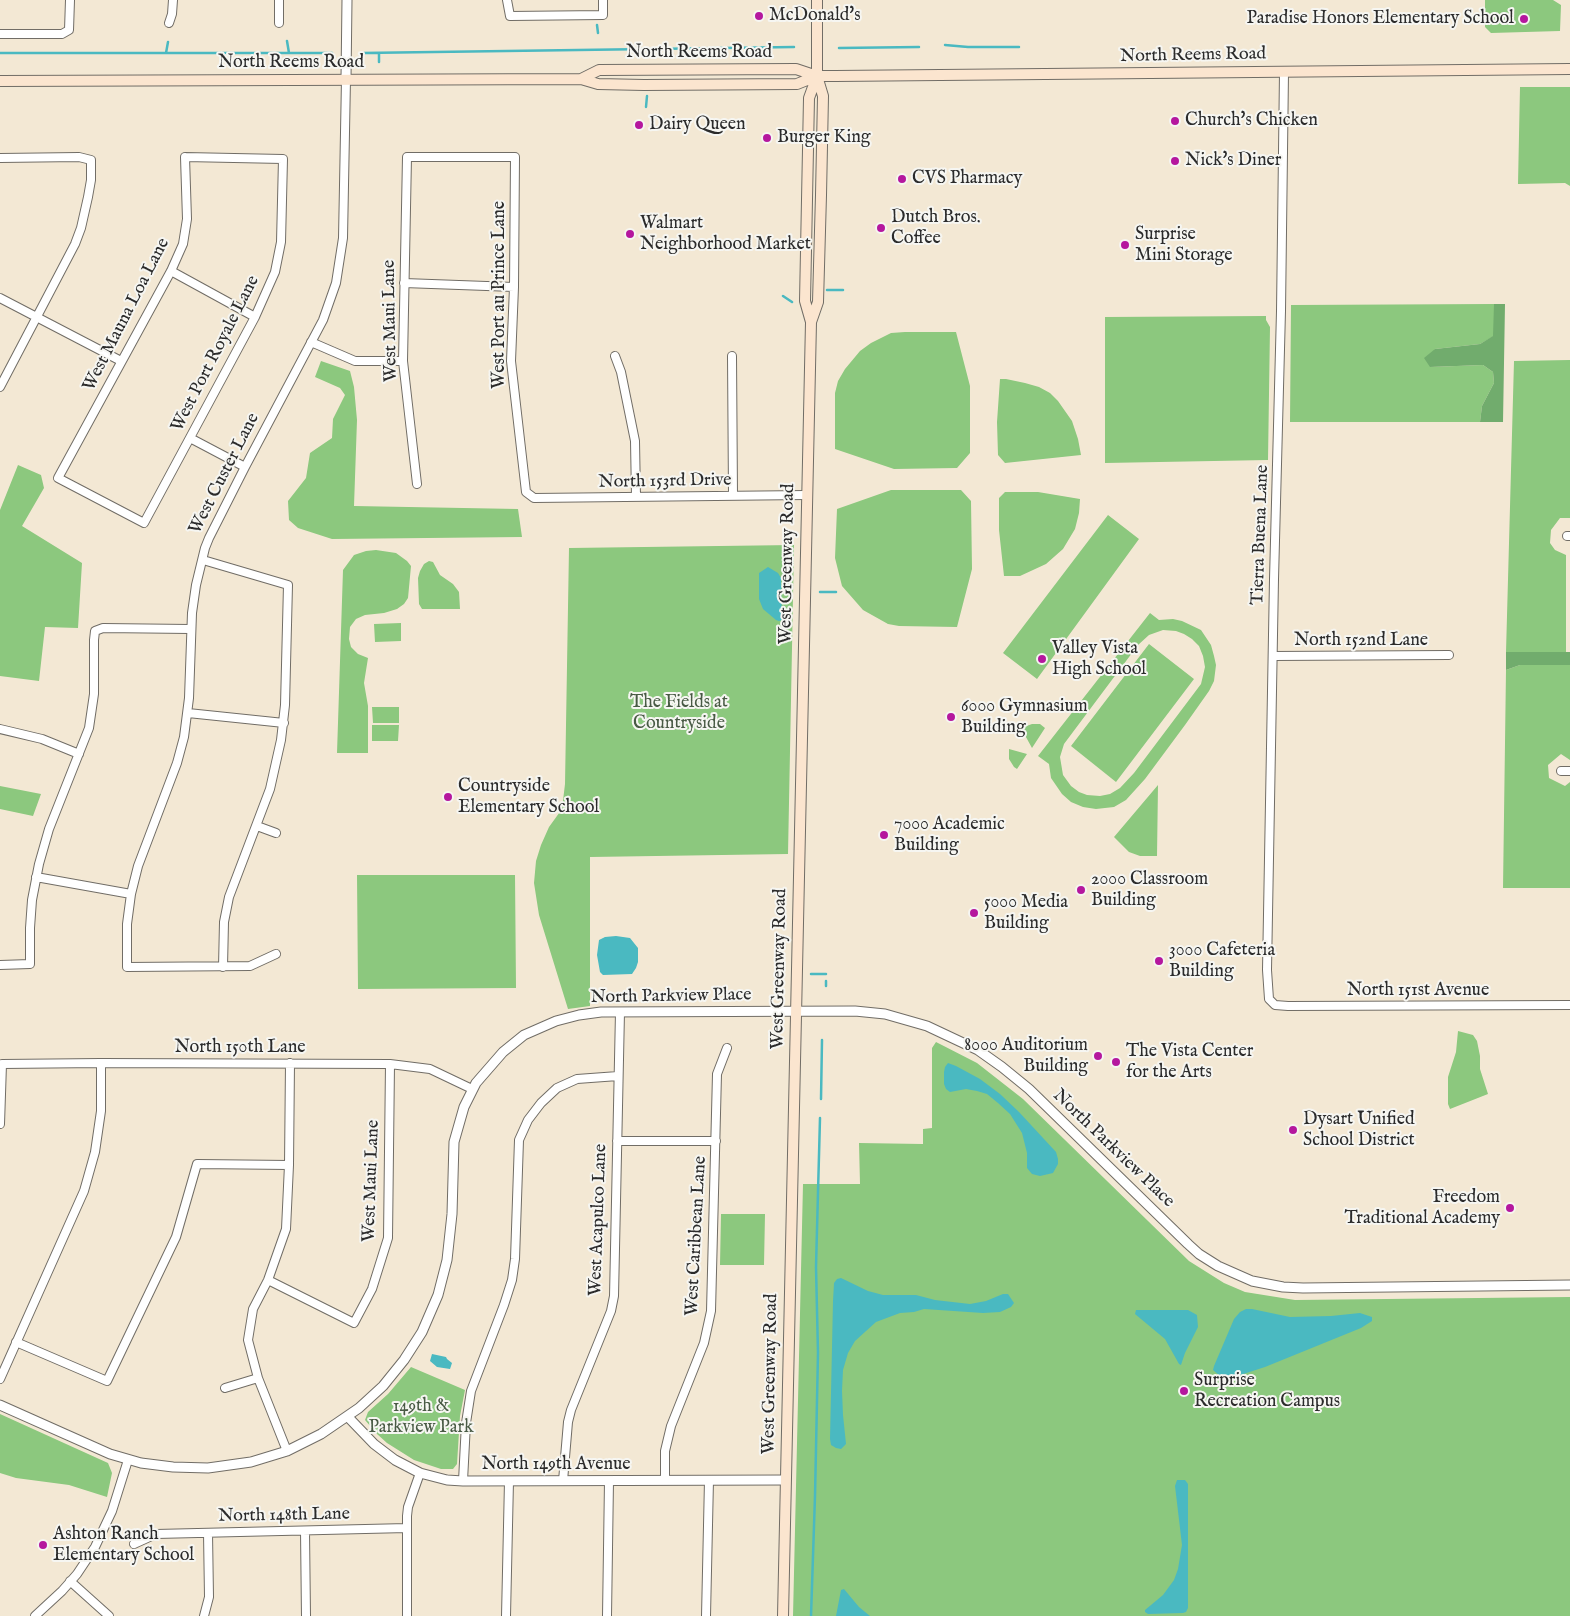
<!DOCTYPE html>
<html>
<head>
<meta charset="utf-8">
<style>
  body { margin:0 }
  canvas { display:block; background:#f3e8d4 }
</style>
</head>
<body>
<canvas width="1570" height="1616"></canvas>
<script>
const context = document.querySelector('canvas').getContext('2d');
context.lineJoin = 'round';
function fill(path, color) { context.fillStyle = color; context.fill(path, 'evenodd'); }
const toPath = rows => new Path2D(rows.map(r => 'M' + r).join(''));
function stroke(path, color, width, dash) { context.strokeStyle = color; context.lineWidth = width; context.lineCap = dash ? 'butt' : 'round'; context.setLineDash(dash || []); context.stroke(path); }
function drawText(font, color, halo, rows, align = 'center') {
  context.font = font + ' "IM FELL English",serif'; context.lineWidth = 4; context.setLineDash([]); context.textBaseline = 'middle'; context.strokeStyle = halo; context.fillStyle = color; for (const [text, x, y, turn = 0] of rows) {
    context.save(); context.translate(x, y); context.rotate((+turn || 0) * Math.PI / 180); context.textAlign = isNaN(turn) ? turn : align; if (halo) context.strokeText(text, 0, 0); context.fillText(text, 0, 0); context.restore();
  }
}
const green = toPath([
  [1485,0,1553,0,1561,5,1560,31,1491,33,1485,27],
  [1520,87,1570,87,1570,186,1565,183,1518,184],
  [1494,304,1494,336,1480,344,1435,349,1430,367,1483,365,1493,372,1494,383,1482,406,1480,422,1290,422,1291,305],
  [1266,316,1266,320,1270,327,1268,460,1105,463,1105,317],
  [905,332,956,332,970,386,970,453,957,468,894,469,835,449,835,393,838,381,845,369,860,351,871,343,891,333],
  [1570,360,1570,518,1560,518,1551,530,1550,543,1555,550,1566,555,1566,652,1506,652,1514,361],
  [321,361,350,371,354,387,357,420,354,506,518,509,522,537,332,539,298,528,289,520,288,501,306,478,310,453,332,438,333,419,345,395,340,388,315,377],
  [1000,379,1006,379,1025,383,1039,387,1050,393,1058,401,1072,421,1078,439,1081,455,1005,463,998,455,997,422],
  [18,465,41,475,44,488,22,526,82,563,78,628,45,627,39,681,0,676,0,510],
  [891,490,961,490,971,501,972,569,957,627,899,626,888,624,863,610,842,586,835,558,837,509],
  [1005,492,1038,492,1080,499,1079,513,1075,529,1063,549,1046,564,1020,576,1004,576,999,530,999,498],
  [1108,515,1139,539,1037,679,1003,653],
  [794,545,788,854,590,857,590,1006,568,1009,539,915,534,883,536,861,541,845,549,827,562,809,565,784,569,548],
  [376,550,396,553,407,561,411,566,408,598,404,604,397,609,384,613,365,615,356,619,350,627,349,639,351,647,358,654,368,658,364,683,368,706,368,753,337,753,343,570,354,555,366,551],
  [429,561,433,562,440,575,453,584,459,592,460,609,422,609,419,604,418,578,420,571,424,564],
  [1150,613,1159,620,1173,619,1182,621,1201,630,1211,645,1214,656,1216,665,1214,681,1209,691,1185,725,1145,779,1126,800,1114,807,1096,809,1083,807,1071,802,1062,794,1051,778,1049,764,1038,756],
  [1163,630,1176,631,1184,634,1192,639,1199,646,1203,656,1205,667,1201,684,1134,773,1120,788,1110,794,1100,796,1087,795,1079,792,1071,786,1063,775,1060,757,1064,744,1138,645,1149,635],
  [401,623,401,641,375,642,374,624],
  [1149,644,1194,679,1116,782,1071,746],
  [1520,665,1570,665,1570,760,1561,754,1548,765,1549,778,1565,786,1570,782,1570,888,1503,888,1506,670],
  [372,707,399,707,399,723,373,723],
  [1032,724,1040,724,1045,728,1032,748,1021,728],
  [372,725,399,725,398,741,372,741],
  [1009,749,1027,754,1017,769,1014,767,1009,759],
  [1158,785,1157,856,1140,856,1129,852,1114,837],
  [0,786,41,794,33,816,0,809],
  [357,875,515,875,516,988,358,989],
  [1458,1031,1473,1035,1477,1041,1480,1056,1480,1069,1488,1094,1450,1109,1448,1104,1448,1077,1456,1052],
  [936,1042,977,1063,1023,1099,1189,1261,1224,1283,1245,1292,1295,1300,1570,1297,1570,1616,793,1616,803,1184,860,1184,859,1143,923,1144,923,1129,932,1128,932,1048],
  [721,1214,765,1214,764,1265,720,1265],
  [411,1367,465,1390,460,1416,457,1464,453,1469,441,1469,414,1460,387,1443,377,1434,365,1420,368,1412,388,1394],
  [0,1414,108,1463,112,1473,107,1497,69,1485,16,1478,0,1473]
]);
const forest = toPath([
  [1494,304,1505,304,1503,422,1480,422,1482,406,1494,383,1493,372,1483,365,1430,367,1424,358,1435,349,1480,344,1493,336],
  [1506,652,1570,652,1570,665,1520,665,1506,670]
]);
const water = toPath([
  [768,567,778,573,781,578,782,620,779,621,776,620,763,609,759,599,759,573],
  [616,936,630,938,638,948,638,962,636,968,632,974,603,975,600,972,597,955,599,940,605,937],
  [948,1063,956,1066,980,1079,1000,1094,1019,1112,1056,1152,1058,1159,1058,1164,1053,1173,1040,1176,1032,1174,1027,1168,1027,1153,1022,1133,1010,1114,998,1103,987,1094,977,1091,966,1089,950,1092,946,1089,944,1084,944,1072,945,1067],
  [841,1278,868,1291,883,1295,916,1295,935,1300,970,1304,986,1301,1003,1294,1008,1294,1014,1303,1011,1307,1000,1312,983,1313,924,1309,914,1312,900,1313,876,1322,855,1341,848,1353,843,1370,842,1391,843,1415,846,1444,841,1449,836,1448,831,1445,830,1439,833,1301,834,1283,837,1279],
  [1246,1309,1252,1309,1290,1317,1331,1316,1360,1313,1372,1317,1372,1321,1361,1328,1265,1367,1237,1376,1220,1376,1213,1370,1214,1366,1234,1319,1240,1312],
  [1136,1310,1188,1310,1197,1315,1198,1327,1185,1353,1181,1365,1179,1364,1165,1339,1135,1314],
  [432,1354,446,1357,447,1359,452,1363,450,1369,437,1367,430,1361],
  [1177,1480,1185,1480,1188,1484,1188,1608,1186,1612,1183,1613,1148,1614,1145,1612,1145,1610,1163,1595,1174,1580,1178,1569,1182,1545,1175,1486],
  [844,1589,859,1607,870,1616,836,1616,841,1590]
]);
const stream = toPath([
  [597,25,598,33],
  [287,41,289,53],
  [945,45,968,47,1019,47],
  [839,48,919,47],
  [0,53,332,53],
  [166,53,168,42],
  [362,53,794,47],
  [379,53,379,62],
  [646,107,647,96],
  [827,290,843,290],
  [783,296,792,302],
  [820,592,836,592],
  [811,974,826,974],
  [826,986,826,981],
  [821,1099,822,1040],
  [811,1616,815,1496,818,1353,816,1267,820,1118]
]);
const minor = toPath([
  [279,0,279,23],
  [507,0,510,16,603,15,603,0],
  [169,23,172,14,173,0],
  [0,34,62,34,69,30,70,0],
  [1284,72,1281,311,1274,579,1267,970,1269,999,1275,1005,1288,1006,1570,1005],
  [185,157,283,159,281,242,275,272,255,317,144,523,58,478,171,271,183,244,187,219,185,157],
  [0,158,79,157,91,160,91,180,88,197,81,228,75,244,0,387],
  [171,271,255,317],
  [404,283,514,287],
  [0,298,121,361],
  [311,342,355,361,403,361],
  [615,356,621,372,635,441,636,497],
  [732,356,733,496],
  [190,438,245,467],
  [417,484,403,361,407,157,515,157,514,287,511,361,526,492,534,498,806,495],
  [1567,536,1570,536],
  [203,560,288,585,285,705,281,740,270,789,229,897,224,922,223,967],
  [1273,656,1449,655],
  [188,713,284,723],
  [0,729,42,739,79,754],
  [1561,771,1570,771],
  [257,826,276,833],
  [36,877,131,894],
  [276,954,250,966,127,967,127,924,131,894,138,866,177,763,184,737,189,698,192,613,196,585,205,548,209,538,245,467,323,320,336,283,343,238,346,79],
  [0,965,30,964,30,928,32,900,39,864,49,829,89,728,94,694,94,640,95,631,103,628,190,629],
  [0,1124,2,1064,101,1063,390,1064,430,1069,472,1089],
  [617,1141,716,1141],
  [268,1280,354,1323,372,1289,388,1238,390,1064],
  [16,1342,107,1381,176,1237,197,1164,289,1165],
  [0,1379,84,1191,95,1152,101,1111,101,1063],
  [225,1388,258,1378],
  [287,1451,258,1378,248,1340,253,1309,268,1280,286,1229,289,1165,290,1063],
  [665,1480,665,1451,671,1426,704,1343,711,1311,717,1074,727,1048],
  [463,1481,466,1423,471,1391,504,1305,512,1280,515,1259,519,1140,528,1120,541,1103,557,1088,577,1079,618,1076],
  [563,1481,568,1422,571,1410,611,1311,614,1296,620,1012],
  [305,1531,306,1616],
  [134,1544,156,1534,407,1528],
  [70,1581,109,1616],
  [35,1616,62,1591,77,1574,95,1547,112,1511,128,1460],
  [204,1616,209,1597,208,1533],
  [407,1616,407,1516,408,1507,420,1473],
  [506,1616,509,1481],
  [607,1616,609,1481],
  [706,1616,709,1480]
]);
const tertiary = toPath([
  [346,79,347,0],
  [0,1405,110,1454,141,1463,173,1467,208,1468,251,1462,287,1451,321,1434,359,1408,383,1386,404,1360,422,1332,438,1295,447,1260,452,1214,454,1142,464,1107,476,1083,503,1052,524,1035,556,1021,579,1015,601,1012,855,1011,885,1014,927,1026,978,1050,1002,1067,1029,1089,1188,1244,1199,1254,1218,1266,1252,1281,1283,1287,1303,1288,1570,1285],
  [348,1417,374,1444,395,1460,420,1473,447,1480,463,1481,785,1480]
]);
const secondary = toPath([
  [581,79,599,70,796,69,817,76,835,76,1570,69],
  [0,81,581,79,598,84,644,85,797,84,817,76],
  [811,322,818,302,821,195,823,96,817,76,817,0],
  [783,1616,811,322,805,301,809,98,817,76]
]);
const markers = [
  [759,16,5,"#b5179e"],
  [1524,19,5,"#b5179e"],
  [1175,121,5,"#b5179e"],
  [639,125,5,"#b5179e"],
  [767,138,5,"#b5179e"],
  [1175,161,5,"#b5179e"],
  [902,179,5,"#b5179e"],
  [881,228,5,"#b5179e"],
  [630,234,5,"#b5179e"],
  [1125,245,5,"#b5179e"],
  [1042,659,5,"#b5179e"],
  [951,717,5,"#b5179e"],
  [448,797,5,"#b5179e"],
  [884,835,5,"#b5179e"],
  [1081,890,5,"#b5179e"],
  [974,913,5,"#b5179e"],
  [1159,961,5,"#b5179e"],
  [1098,1056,5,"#b5179e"],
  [1116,1062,5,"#b5179e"],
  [1293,1130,5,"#b5179e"],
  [1510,1208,5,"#b5179e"],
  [1184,1391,5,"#b5179e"],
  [43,1545,5,"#b5179e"]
];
const poiNames = [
  ["McDonald's",769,16],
  ["Paradise Honors Elementary School",1514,19,"right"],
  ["Church's Chicken",1185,121],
  ["Dairy Queen",649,125],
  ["Burger King",777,138],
  ["Nick's Diner",1185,161],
  ["CVS Pharmacy",912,179],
  ["Dutch Bros.",891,218],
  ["Coffee",891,239],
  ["Walmart",640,224],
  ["Neighborhood Market",640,245],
  ["Surprise",1135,235],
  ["Mini Storage",1135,256],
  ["Valley Vista",1052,649],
  ["High School",1052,670],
  ["6000 Gymnasium",961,707],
  ["Building",961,728],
  ["Countryside",458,787],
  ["Elementary School",458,808],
  ["7000 Academic",894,825],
  ["Building",894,846],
  ["2000 Classroom",1091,880],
  ["Building",1091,901],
  ["5000 Media",984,903],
  ["Building",984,924],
  ["3000 Cafeteria",1169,951],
  ["Building",1169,972],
  ["8000 Auditorium",1088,1046,"right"],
  ["Building",1088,1067,"right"],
  ["The Vista Center",1126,1052],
  ["for the Arts",1126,1073],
  ["Dysart Unified",1303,1120],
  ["School District",1303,1141],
  ["Freedom",1500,1198,"right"],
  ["Traditional Academy",1500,1219,"right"],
  ["Surprise",1194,1381],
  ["Recreation Campus",1194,1402],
  ["Ashton Ranch",53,1535],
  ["Elementary School",53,1556]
];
const streetNames = [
  ["North Reems Road",699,53],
  ["North Reems Road",1193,56,-1],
  ["North Reems Road",291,63],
  ["West Port au Prince Lane",500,295,-90],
  ["West Mauna Loa Lane",127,315,-63],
  ["West Maui Lane",391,321,-91],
  ["West Port Royale Lane",216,354,-63],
  ["West Custer Lane",225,474,-63],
  ["North 153rd Drive",665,482,-1],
  ["Tierra Buena Lane",1261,535,-88],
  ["West Greenway Road",788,564,-89],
  ["North 152nd Lane",1361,641],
  ["West Greenway Road",780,969,-89],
  ["North 151st Avenue",1418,991],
  ["North Parkview Place",671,997,-1],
  ["North 150th Lane",240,1048],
  ["North Parkview Place",1113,1149,44],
  ["West Maui Lane",372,1181,-88],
  ["West Acapulco Lane",599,1220,-88],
  ["West Caribbean Lane",697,1236,-87],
  ["West Greenway Road",771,1374,-89],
  ["North 149th Avenue",556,1465],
  ["North 148th Lane",284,1516,-1]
];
const parkNames = [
  ["The Fields at",679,703],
  ["Countryside",679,724],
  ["149th &",421,1407],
  ["Parkview Park",421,1428]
];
fill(green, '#8cc87e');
fill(forest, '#71ac6d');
fill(water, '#4ab9c1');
stroke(stream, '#4ab9c1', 2.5);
stroke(minor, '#716d66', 10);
stroke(tertiary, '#716d66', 11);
stroke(secondary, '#716d66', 12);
stroke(minor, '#fff', 8);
stroke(tertiary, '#fff', 9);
stroke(secondary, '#fbe5cf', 10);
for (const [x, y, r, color] of markers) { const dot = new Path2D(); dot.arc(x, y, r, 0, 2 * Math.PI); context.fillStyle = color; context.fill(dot); stroke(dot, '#f6f6f2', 2); }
drawText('18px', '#2b2b2b', '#f6f6f2', poiNames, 'left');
drawText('18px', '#2b2b2b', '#f6f6f2', streetNames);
drawText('18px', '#485a44', '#f6f6f2', parkNames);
</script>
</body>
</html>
